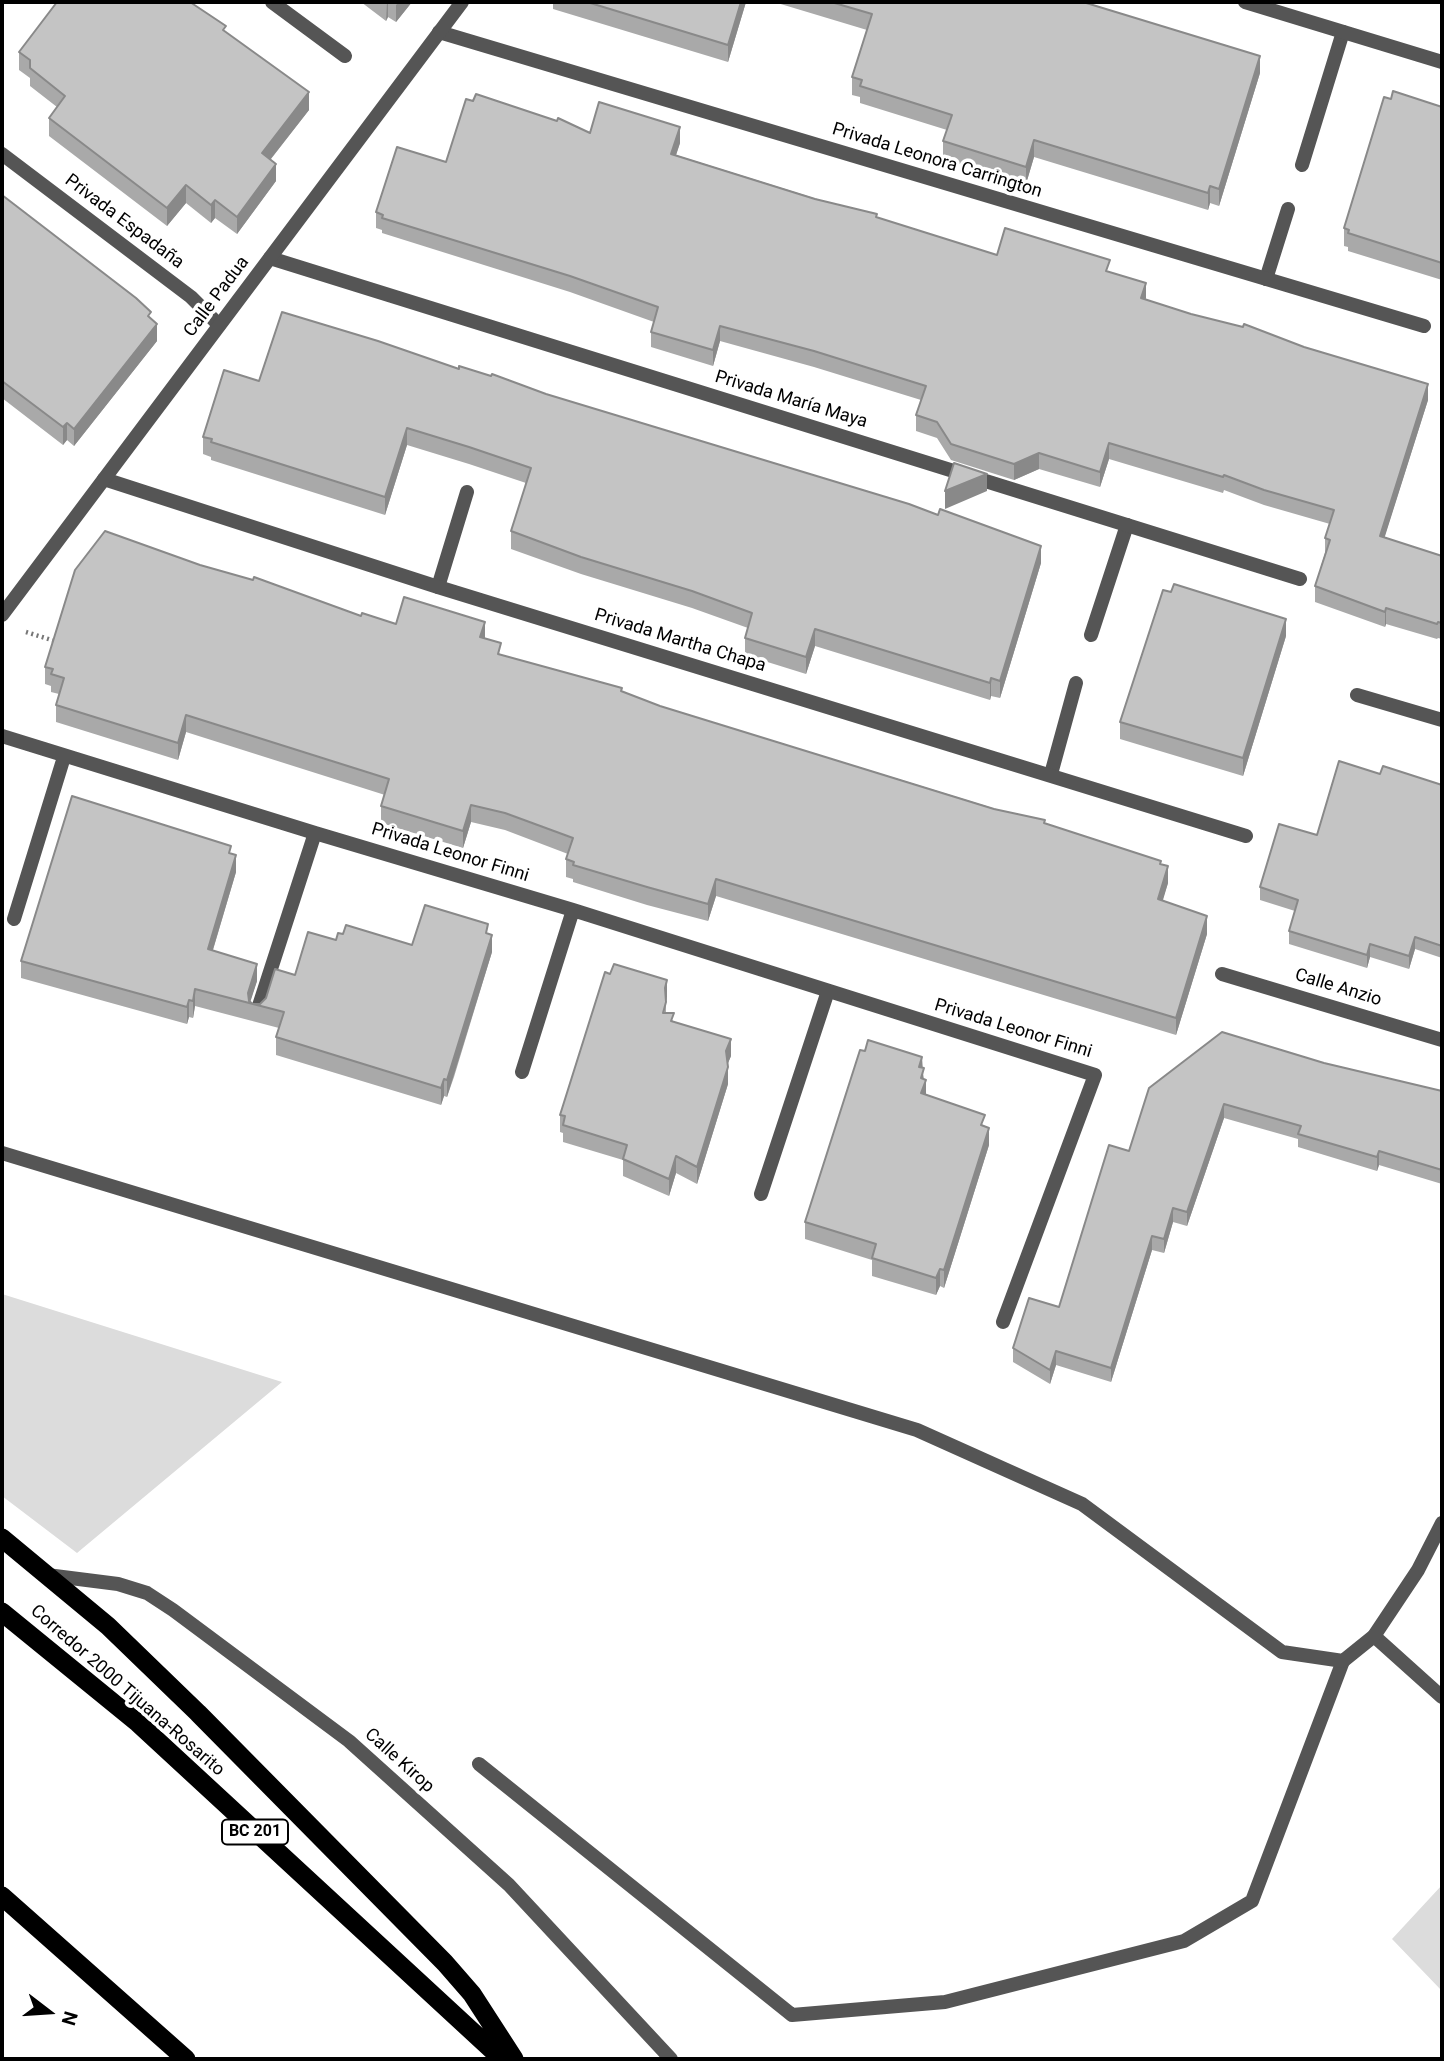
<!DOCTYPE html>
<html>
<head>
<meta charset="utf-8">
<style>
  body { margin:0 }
  #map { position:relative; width:1444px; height:2061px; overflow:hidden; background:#fff; font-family:Roboto,sans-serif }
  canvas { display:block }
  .frame { position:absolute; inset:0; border:4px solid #000; pointer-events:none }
  .north { position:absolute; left:14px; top:1977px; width:70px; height:70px; -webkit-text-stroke:5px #fff; paint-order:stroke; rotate:107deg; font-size:19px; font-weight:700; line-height:28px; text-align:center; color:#000 }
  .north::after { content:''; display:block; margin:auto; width:24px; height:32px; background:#000; clip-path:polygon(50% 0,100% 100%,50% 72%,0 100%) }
</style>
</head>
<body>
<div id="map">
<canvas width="1444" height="2061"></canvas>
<div class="frame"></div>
<div class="north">N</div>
</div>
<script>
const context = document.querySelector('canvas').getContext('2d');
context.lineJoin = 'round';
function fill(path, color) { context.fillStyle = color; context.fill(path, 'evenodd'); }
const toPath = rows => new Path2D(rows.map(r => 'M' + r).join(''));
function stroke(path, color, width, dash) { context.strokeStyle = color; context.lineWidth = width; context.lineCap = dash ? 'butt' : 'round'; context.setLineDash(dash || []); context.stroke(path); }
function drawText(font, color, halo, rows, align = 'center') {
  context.font = font + ' Roboto,sans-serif'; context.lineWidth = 7; context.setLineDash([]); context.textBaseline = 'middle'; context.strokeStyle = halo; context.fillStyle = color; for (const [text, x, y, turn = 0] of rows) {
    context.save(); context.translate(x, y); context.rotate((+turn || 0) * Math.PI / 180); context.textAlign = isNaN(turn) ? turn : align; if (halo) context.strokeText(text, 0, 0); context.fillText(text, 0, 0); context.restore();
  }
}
const green = toPath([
  [2,1294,282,1382,77,1553,2,1496],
  [1442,1885,1442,1991,1392,1939]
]);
const path = toPath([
  [26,632,58,642]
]);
const service = toPath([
  [1302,165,1343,32],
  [1266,279,1288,209],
  [438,587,467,492],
  [1091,635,1127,525],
  [1051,774,1076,683],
  [1374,1636,1442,1697],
  [479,1764,792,2015,945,2002,1184,1941,1252,1901,1343,1661]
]);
const minor = toPath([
  [272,2,345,56],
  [1245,2,1442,62],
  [439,32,1424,326],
  [2,154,191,297,219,325],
  [270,258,1300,579],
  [104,479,438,587,1246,836],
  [1357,695,1442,720],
  [2,736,315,833,573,910,1095,1075,1003,1322],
  [14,919,64,757],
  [1222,974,1442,1040],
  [257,1012,315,833],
  [522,1072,573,910],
  [2,1153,917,1430,1082,1504,1282,1652,1343,1661,1374,1636,1418,1570,1442,1523],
  [761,1194,828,991],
  [47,1575,118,1584,147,1593,173,1610,349,1741,509,1885,671,2059]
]);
const tertiary = toPath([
  [2,615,462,2]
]);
const trunk = toPath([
  [2,1538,108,1626,198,1713,445,1963,472,1994,514,2059],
  [2,1612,138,1723,502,2059],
  [2,1896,186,2059]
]);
const wall = toPath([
  [361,2,412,2,396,22,388,17,386,21],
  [548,2,746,2,728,62,553,9,553,3],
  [774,2,1083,2,1260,73,1219,206,1210,203,1208,210,1034,157,1026,184,943,159,943,141,947,130,860,103,860,97,852,95,852,77,867,30],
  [226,33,309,110,271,159,276,181,237,234,215,218,211,223,186,203,167,226,49,136,49,118,57,107,30,86,30,78,19,70,19,52],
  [1391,99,1442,107,1442,280,1348,251,1348,247,1344,246,1344,228],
  [590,133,680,143,676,155,997,255,1110,272,1146,300,1428,400,1384,538,1442,556,1442,639,1438,638,1437,639,1386,624,1385,627,1315,602,1315,586,1325,553,1325,538,1330,524,1264,505,1224,490,1223,493,1109,459,1100,487,1039,469,1014,480,951,460,937,438,916,431,916,415,921,400,814,367,720,341,713,366,651,347,651,332,654,322,570,292,382,233,382,230,376,228,376,212,446,162],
  [2,195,151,319,157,341,74,446,67,440,63,445,2,398],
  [459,369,546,394,1041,563,1000,698,991,696,990,700,815,646,806,674,745,655,745,638,748,628,692,608,581,574,511,549,511,531,526,483,469,464,407,445,385,515,211,460,211,457,203,454,203,437,259,381],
  [200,565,361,616,396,624,485,638,501,655,622,691,660,706,1045,824,1161,864,1168,883,1162,901,1207,934,1176,1035,716,896,708,921,647,905,573,882,573,879,566,877,566,859,568,854,505,830,471,822,463,848,381,823,381,806,385,795,186,732,178,760,56,722,56,705,59,694,51,692,51,686,45,684,45,667],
  [1286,636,1243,776,1120,739,1120,722],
  [1380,774,1442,785,1442,958,1415,949,1409,969,1370,957,1367,968,1289,944,1289,931,1295,911,1260,900,1260,887],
  [231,854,236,872,213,950,257,981,250,1001,253,1004,260,1004,343,934,412,945,488,934,492,952,454,1077,447,1097,444,1096,441,1105,276,1055,276,1037,279,1028,195,1006,193,1018,189,1017,187,1024,21,978,21,961],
  [667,997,666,1002,666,1013,674,1022,731,1056,727,1065,728,1084,697,1184,676,1173,669,1196,623,1176,623,1160,563,1142,563,1133,560,1132,560,1115],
  [1324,1063,1442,1091,1442,1184,1379,1165,1377,1171,1298,1147,1298,1139,1224,1118,1187,1226,1173,1222,1164,1253,1152,1250,1111,1382,1056,1365,1050,1384,1013,1362,1013,1348,1059,1307,1129,1151,1149,1088],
  [922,1068,926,1095,985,1126,989,1145,944,1288,940,1286,936,1295,872,1276,872,1260,805,1239,805,1222]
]);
const shadedWall = toPath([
  [387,2,388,2,388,17,386,21],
  [399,2,412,2,396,22,396,5],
  [741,2,746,2,728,62,728,45],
  [1260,56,1260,73,1219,206,1219,189],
  [309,92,309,110,262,170,262,153],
  [680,127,680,143,671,170,671,154],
  [1034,140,1034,157,1026,184,1026,167],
  [276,164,276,181,237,234,237,217],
  [186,185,186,203,167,226,167,208],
  [1210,186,1210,203,1208,210,1208,193],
  [215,200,215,218,211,223,211,205],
  [1146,283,1146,299,1141,298],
  [157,324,157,341,74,446,74,429],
  [720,326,720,341,713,366,713,350],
  [1428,384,1428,400,1380,552,1380,536],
  [67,423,67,440,63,445,63,427],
  [407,428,407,445,385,515,385,497],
  [1109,443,1109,459,1100,487,1100,472],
  [1039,453,1039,469,1014,480,1014,464],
  [987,474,987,491,945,509,945,491],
  [1041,546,1041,563,1000,698,1000,681],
  [1386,608,1386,624,1385,627,1385,612],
  [1286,619,1286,636,1243,776,1243,758],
  [485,622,485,640,480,637],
  [815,629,815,646,806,674,806,657],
  [991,678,991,696,990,700,990,683],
  [186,715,186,732,178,760,178,743],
  [471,805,471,822,463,848,463,831],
  [236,855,236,872,208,966,208,949],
  [1168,866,1168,883,1158,917,1158,899],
  [716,879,716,896,708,921,708,904],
  [1207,916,1207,934,1176,1035,1176,1018],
  [492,935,492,952,447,1097,447,1080],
  [1415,937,1415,949,1409,969,1409,956],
  [1370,944,1370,957,1367,968,1367,955],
  [257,964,257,981,250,1003,248,993],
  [667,980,667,997,665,1005,665,988],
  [195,989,195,1006,193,1018,193,1001],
  [189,1000,189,1017,187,1024,187,1007],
  [731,1039,731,1056,726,1068,726,1051],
  [922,1057,924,1086,926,1080,926,1097,921,1111,919,1067],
  [728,1067,728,1084,697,1184,697,1167],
  [444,1079,444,1096,441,1105,441,1088],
  [1224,1104,1224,1118,1187,1226,1187,1212],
  [989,1128,989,1145,944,1288,944,1270],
  [1379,1151,1379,1165,1377,1171,1377,1157],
  [676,1156,676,1173,669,1196,669,1179],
  [1173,1208,1173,1222,1164,1253,1164,1239],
  [1152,1236,1152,1250,1111,1382,1111,1368],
  [940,1269,940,1286,936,1295,936,1278],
  [1056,1351,1056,1365,1050,1384,1050,1370]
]);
const building = toPath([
  [57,2,190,2,226,26,223,30,309,92,262,153,276,164,237,217,215,200,211,205,186,185,167,208,49,118,65,96,30,68,30,60,19,52,57,2],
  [587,2,741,2,728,45,587,2],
  [831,2,1083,2,1260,56,1219,189,1210,186,1208,193,1034,140,1026,167,943,141,952,115,860,86,862,80,852,77,872,14,831,2],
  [1393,91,1442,107,1442,263,1348,233,1349,230,1344,228,1384,97,1391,99,1393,91],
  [476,94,557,121,558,118,590,133,599,102,680,127,671,154,815,199,877,214,876,217,997,255,1005,228,1110,260,1106,271,1146,283,1141,298,1191,314,1243,327,1244,324,1304,347,1428,384,1380,536,1442,556,1442,623,1438,622,1437,624,1386,608,1385,612,1315,586,1330,540,1325,538,1334,510,1264,490,1224,475,1223,477,1109,443,1100,472,1039,453,1014,464,951,444,937,422,916,415,926,386,814,351,720,326,713,350,651,332,658,307,570,276,382,218,383,215,376,212,397,147,446,162,466,99,473,101,476,94],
  [2,195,136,298,151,312,148,316,157,324,74,429,67,423,63,427,2,381,2,195],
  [282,312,378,341,459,369,459,366,491,376,492,374,546,394,909,504,938,515,940,509,1041,546,1000,681,991,678,990,683,815,629,806,657,745,638,752,613,692,591,581,557,511,531,531,468,469,447,407,428,385,497,211,442,212,439,203,437,224,370,259,381,282,312],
  [954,463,987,474,945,491,954,463],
  [105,531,200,565,253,580,254,577,361,616,362,613,396,624,404,597,485,622,480,637,501,643,498,654,622,688,621,691,660,706,994,809,1045,820,1044,823,1161,861,1160,864,1168,866,1158,899,1207,916,1176,1018,716,879,708,904,647,887,573,865,574,862,566,859,573,838,505,813,471,805,463,831,381,806,389,779,186,715,178,743,56,705,64,678,51,674,53,669,45,667,75,570,105,531],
  [1174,584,1286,619,1243,758,1120,722,1163,590,1171,592,1174,584],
  [1339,761,1380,774,1383,766,1442,785,1442,946,1415,937,1409,956,1370,944,1367,955,1289,931,1298,900,1260,887,1279,824,1317,835,1339,761],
  [72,796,231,846,229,853,236,855,208,949,257,964,248,993,249,1001,253,1004,260,1004,266,998,275,969,295,975,308,932,336,940,338,933,343,934,346,925,412,945,425,905,488,924,486,933,492,935,447,1080,444,1079,441,1088,276,1037,284,1012,195,989,193,1001,189,1000,187,1007,21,961,72,796],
  [614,964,667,980,665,988,666,1002,663,1013,674,1013,671,1021,731,1039,726,1051,728,1067,697,1167,676,1156,669,1179,623,1159,627,1145,563,1125,565,1116,560,1115,605,972,610,974,614,964],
  [1222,1032,1324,1063,1442,1091,1442,1170,1379,1151,1377,1157,1298,1134,1301,1126,1224,1104,1187,1212,1173,1208,1164,1239,1152,1236,1111,1368,1056,1351,1050,1370,1013,1348,1029,1298,1059,1307,1109,1145,1129,1151,1149,1088,1222,1032],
  [868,1040,922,1057,919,1067,924,1068,921,1078,926,1080,921,1093,985,1115,981,1125,989,1128,944,1270,940,1269,936,1278,872,1258,876,1244,805,1222,860,1050,865,1051,868,1040]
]);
const shields = [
  [255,1832,66]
];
const shieldNames = [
  ["BC 201",255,1832]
];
const streetNames = [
  ["Privada Leonora Carrington",937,161,17],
  ["Privada Espadaña",124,222,37],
  ["Calle Padua",217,297,-53],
  ["Privada María Maya",791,400,17],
  ["Privada Martha Chapa",680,641,17],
  ["Privada Leonor Finni",450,853,17],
  ["Calle Anzio",1338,988,17],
  ["Privada Leonor Finni",1013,1029,17],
  ["Corredor 2000 Tijuana-Rosarito",127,1691,41],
  ["Calle Kirop",399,1761,42]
];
fill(green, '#dcdcdc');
stroke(path, '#777', 4.5, [2, 3.5]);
stroke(service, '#555', 14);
stroke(minor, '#555', 14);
stroke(tertiary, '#555', 14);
stroke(trunk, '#000', 19);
fill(wall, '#a9a9a9');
fill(shadedWall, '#898989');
fill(building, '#c4c4c4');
stroke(building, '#898989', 2);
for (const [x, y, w] of shields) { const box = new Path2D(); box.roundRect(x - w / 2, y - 12.5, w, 25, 5); context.fillStyle = '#fff'; context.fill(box); stroke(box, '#000', 2); }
drawText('bold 16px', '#000', null, shieldNames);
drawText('18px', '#000', '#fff', streetNames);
</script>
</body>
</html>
